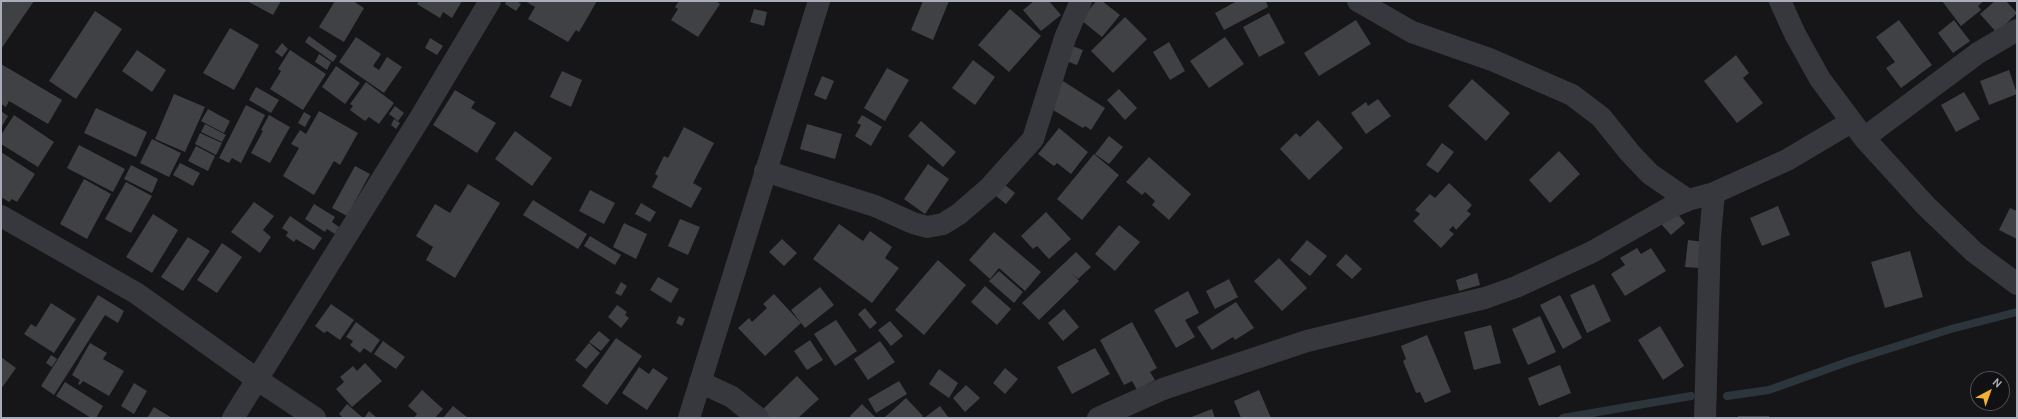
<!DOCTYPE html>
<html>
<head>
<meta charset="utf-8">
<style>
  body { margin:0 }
  #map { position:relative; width:2018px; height:419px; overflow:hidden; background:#161618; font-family:Cabin,sans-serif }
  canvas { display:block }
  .frame { position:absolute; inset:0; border:2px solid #a8adb8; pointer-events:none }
  .north { position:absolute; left:1970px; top:371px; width:40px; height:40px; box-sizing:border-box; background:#111113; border:1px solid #4d4f55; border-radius:50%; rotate:41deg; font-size:11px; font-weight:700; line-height:16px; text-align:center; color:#a8adb8 }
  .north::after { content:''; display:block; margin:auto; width:14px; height:18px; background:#f2b134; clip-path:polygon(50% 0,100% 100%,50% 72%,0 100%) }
</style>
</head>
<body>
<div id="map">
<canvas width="2018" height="419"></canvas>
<div class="frame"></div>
<div class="north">N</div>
</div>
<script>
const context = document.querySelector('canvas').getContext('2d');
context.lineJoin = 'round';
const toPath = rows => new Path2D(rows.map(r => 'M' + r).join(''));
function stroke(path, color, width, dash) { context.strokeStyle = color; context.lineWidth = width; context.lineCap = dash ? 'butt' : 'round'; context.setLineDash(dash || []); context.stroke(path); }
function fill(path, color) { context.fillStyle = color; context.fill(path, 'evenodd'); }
const stream = toPath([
  [1727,396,1769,390,1850,361,1951,329,2017,312],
  [1563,418,1691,396]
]);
const building = toPath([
  [1,1,34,1,1,49],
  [247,1,281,1,273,15],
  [335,1,353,1,364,8,344,42,319,27],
  [419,1,462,1,452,18,443,12,440,18,417,4],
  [506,1,517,1,521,4,516,11,505,4],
  [525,1,597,1,579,32,576,30,568,42,528,19,535,7],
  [679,1,716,1,720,4,698,37,671,20,678,9,675,7],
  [923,1,949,1,933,40,911,30],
  [1034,1,1049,1,1061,15,1041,31,1023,10],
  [1096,1,1102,1,1120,15,1102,37,1081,20],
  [1237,1,1266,1,1268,7,1224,30,1215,13],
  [1942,1,1984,1,1978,6,1981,10,1961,26],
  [1995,1,2006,1,2017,13,1997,33,1980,14],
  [754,9,767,12,764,26,750,22],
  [1010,9,1041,36,1009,72,978,45],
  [95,11,122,29,76,99,49,81],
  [1269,13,1285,43,1259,57,1243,27],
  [1125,17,1147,39,1113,73,1091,51],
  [1356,20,1371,44,1319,76,1304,53],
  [1899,20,1932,65,1901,88,1886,68,1895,62,1876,37],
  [1954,20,1970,41,1953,53,1938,33],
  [230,28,259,45,234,90,203,73],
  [309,36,337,56,333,62,305,42],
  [356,37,381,54,373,66,379,70,387,57,402,67,384,93,339,62],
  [1225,37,1244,64,1209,88,1190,61],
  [430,38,443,46,437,55,425,48],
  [1169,42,1185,71,1170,80,1153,52],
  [282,43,288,49,282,57,275,52],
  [1067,44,1083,50,1077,65,1061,59],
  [137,50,166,70,152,92,122,71],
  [290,50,326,74,303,110,270,89,281,71,278,69],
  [319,54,331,62,327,70,315,62],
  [1736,55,1749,73,1743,78,1763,103,1737,123,1704,81],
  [973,60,995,77,975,105,952,88],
  [1,64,62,100,48,124,9,101,6,107,1,104],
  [336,66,360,83,345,104,322,87],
  [887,68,909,80,885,121,864,108],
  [2009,70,2017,94,1989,105,1980,81],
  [562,71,582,80,571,107,550,97],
  [822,76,834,81,826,100,814,95],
  [1472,79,1510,113,1486,141,1448,106],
  [1063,81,1105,108,1091,130,1085,126,1083,128,1053,110,1055,107,1048,103],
  [366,82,394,103,379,124,369,117,365,121,350,110,353,106,350,104],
  [256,87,279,100,271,113,249,100],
  [1119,89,1137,108,1125,120,1107,100],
  [455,90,475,102,471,108,496,123,477,153,433,125],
  [1964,92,1980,119,1956,132,1941,105],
  [174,94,205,107,185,152,155,139],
  [1378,99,1391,116,1366,134,1351,113,1366,102,1368,106],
  [246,105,265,115,241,163,232,158,229,163,219,158],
  [395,106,404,113,398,121,389,114],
  [96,108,147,132,136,157,84,133],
  [208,109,230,121,224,133,201,121],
  [1,111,8,116,1,128],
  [319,111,358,133,340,165,334,161,314,195,283,176,299,148,291,144,300,130,306,134],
  [304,112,311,116,305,127,298,123],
  [14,115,54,142,38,167,1,144,1,135],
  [269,115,290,127,270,163,251,153,263,131,261,130],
  [862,115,882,127,871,146,855,136,861,125,857,123],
  [394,119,400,123,396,129,391,125],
  [1318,120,1343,148,1309,180,1280,149,1296,133,1300,137],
  [921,121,956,152,943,167,908,136],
  [205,124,226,135,222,142,201,132],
  [807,124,842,134,835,159,800,149],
  [684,127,714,143,693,183,702,188,691,208,652,187,658,176,655,174,664,156,668,158],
  [1059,128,1088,152,1071,174,1057,163,1054,166,1038,154],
  [515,131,552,158,532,186,495,159],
  [200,133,222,143,216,155,195,144],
  [1109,136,1123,147,1109,164,1095,154],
  [152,139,181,153,169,177,140,163],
  [1442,143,1454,152,1438,173,1426,165],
  [79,145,125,169,113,192,67,168],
  [196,146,215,156,208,171,188,161],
  [1559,151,1580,174,1550,203,1529,180],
  [1,152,35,174,17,202,12,199,9,202,1,197],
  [1094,154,1119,175,1082,220,1057,199],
  [1149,157,1191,194,1169,220,1152,205,1155,201,1145,192,1142,195,1126,182],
  [180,163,200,173,193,186,173,175],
  [928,164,949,179,925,214,904,199],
  [131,165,158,179,152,193,124,179],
  [355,166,370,174,347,216,332,208],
  [84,179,111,194,87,239,60,224],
  [126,182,152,196,131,233,105,219],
  [1449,183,1472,205,1467,211,1471,214,1456,230,1453,226,1449,230,1454,234,1441,248,1413,221,1420,214,1415,210,1430,194,1435,198],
  [468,184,500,203,455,278,426,260,433,247,416,236,435,204,450,213],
  [1005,185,1015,193,1006,204,996,196],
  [590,190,615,203,604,224,579,211],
  [533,200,587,234,578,249,523,215],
  [254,202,274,216,263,230,271,237,260,253,231,232],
  [641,203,656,212,650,222,635,214],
  [314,204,335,217,332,222,339,227,335,234,327,229,325,232,305,219],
  [1778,206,1790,235,1762,246,1750,218],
  [2010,208,2017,211,2017,239,1999,230],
  [1046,212,1071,239,1049,259,1037,246,1033,249,1021,236],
  [1676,212,1685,223,1671,235,1661,224],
  [153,214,178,230,152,273,126,257],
  [290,216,322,238,314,250,296,239,294,242,286,236,288,232,282,228],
  [680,219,700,227,688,255,668,246],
  [624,223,647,234,636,259,613,247],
  [839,224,863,241,870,231,892,247,885,258,899,268,872,303,813,259],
  [1119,225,1140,242,1115,271,1095,254],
  [994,232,1041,272,1025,291,999,268,990,279,969,260],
  [590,236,621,255,615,265,584,246],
  [188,237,210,251,183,291,161,277],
  [782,239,797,253,784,266,769,252],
  [1307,240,1327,256,1310,276,1290,260],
  [1688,240,1704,242,1701,268,1685,267],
  [222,243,242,257,217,293,197,280],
  [1637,248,1641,254,1651,248,1666,271,1625,296,1611,274,1625,265,1620,258],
  [1910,251,1923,297,1885,308,1871,262],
  [1076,252,1091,267,1078,279,1071,272,1079,281,1039,320,1022,303],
  [1346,254,1362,269,1352,279,1336,265],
  [1279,258,1307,288,1282,311,1254,281],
  [938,260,966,285,924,335,895,310],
  [999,271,1023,292,1014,303,989,281],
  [1477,273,1480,285,1459,291,1456,280],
  [658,277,679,289,671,303,650,290],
  [1229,279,1238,297,1215,309,1206,291],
  [621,282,627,286,621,296,615,293],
  [1594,284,1611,321,1587,333,1570,295],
  [985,286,1011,309,997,325,971,302],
  [820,287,834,305,805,328,791,310],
  [1188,291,1199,313,1185,320,1195,337,1176,348,1154,310],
  [774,294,801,323,765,356,738,328,749,318,752,322,767,308,763,304],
  [98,295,124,311,118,323,105,315,54,395,41,386],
  [1560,295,1582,338,1563,349,1540,305],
  [1236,302,1254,328,1235,340,1233,337,1212,350,1197,327],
  [51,303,76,319,54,353,24,334,31,324,36,327],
  [331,304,354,320,340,340,327,331,324,333,315,326],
  [617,305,627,312,625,315,629,318,621,328,608,317],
  [865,308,877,323,870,329,858,314],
  [1064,309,1079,327,1063,341,1048,323],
  [679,316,685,319,682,326,676,323],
  [1540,316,1556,352,1528,365,1512,329],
  [836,320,857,351,835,366,814,334],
  [890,321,903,336,891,346,878,330],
  [356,322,380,340,371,353,364,348,360,353,350,345,353,341,346,337],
  [1132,322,1157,368,1150,372,1155,380,1137,390,1132,381,1124,385,1100,340],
  [1491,325,1501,363,1474,370,1464,332],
  [1660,326,1684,366,1663,380,1638,340],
  [599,331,610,340,601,351,589,342],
  [1427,335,1451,392,1425,403,1420,392,1416,393,1403,361,1406,359,1401,346],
  [616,338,642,356,607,405,582,386],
  [810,340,823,360,807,370,794,351],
  [383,341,405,357,396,369,374,354],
  [880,341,895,362,868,380,854,359],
  [90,343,107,353,103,359,124,371,109,396,83,381,80,385,78,384,80,380,72,375],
  [589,343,600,353,586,369,575,360],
  [1095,348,1110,374,1072,394,1057,367],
  [51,355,57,359,52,367,46,363],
  [1,357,16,368,1,389],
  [365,363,382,381,352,407,336,389,344,382,340,377,353,366,357,371],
  [1560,365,1571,393,1539,406,1528,378],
  [639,367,649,374,653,368,668,378,647,410,622,393],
  [1005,368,1018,379,1005,394,993,383],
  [939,369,958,383,949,398,929,384],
  [797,376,819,399,798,418,770,418,762,410],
  [899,381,907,394,876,413,868,399],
  [65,382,103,406,96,418,91,418,56,396],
  [134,383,147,391,134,414,121,406],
  [966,385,980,398,965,412,953,398],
  [422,390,443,409,435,418,414,418,417,414,408,406],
  [1259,390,1271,418,1241,418,1234,401],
  [906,398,923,416,921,418,884,418],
  [347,404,362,417,362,418,343,418,339,414],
  [862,404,876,418,851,418,850,416],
  [453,406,468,418,443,418],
  [940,406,949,418,924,418],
  [154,407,172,418,147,418],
  [1212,409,1215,418,1189,418],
  [369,411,377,418,364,418],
  [1738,416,1769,416,1769,418,1738,418]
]);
const minor = toPath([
  [1358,1,1412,32,1492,60,1572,95,1601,117,1630,153,1650,174,1688,200],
  [1780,1,1795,34,1820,79,1864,138,1926,206,1974,252,2017,284],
  [1864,138,1978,53,2017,30],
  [765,171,875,206,913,223,927,227,943,224,959,214,989,188,1033,139,1065,38,1081,1],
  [1,216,136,293,258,380,315,418],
  [700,382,732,397,758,418],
  [233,418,420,118,490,1],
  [689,418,819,1],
  [1098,418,1163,389,1307,341,1485,298,1516,287,1592,252,1669,208,1688,200,1714,193,1787,160,1851,122],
  [1705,418,1710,237,1714,193]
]);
stroke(stream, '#2c353c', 8);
fill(building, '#404145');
stroke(minor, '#37383d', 22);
</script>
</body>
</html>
